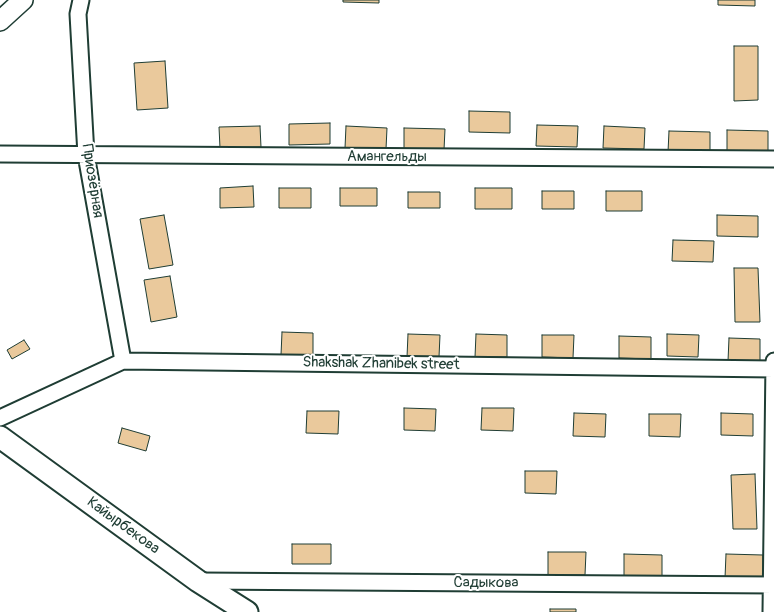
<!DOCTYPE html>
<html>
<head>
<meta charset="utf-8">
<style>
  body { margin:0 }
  canvas { display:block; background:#fff }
</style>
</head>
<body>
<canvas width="774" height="612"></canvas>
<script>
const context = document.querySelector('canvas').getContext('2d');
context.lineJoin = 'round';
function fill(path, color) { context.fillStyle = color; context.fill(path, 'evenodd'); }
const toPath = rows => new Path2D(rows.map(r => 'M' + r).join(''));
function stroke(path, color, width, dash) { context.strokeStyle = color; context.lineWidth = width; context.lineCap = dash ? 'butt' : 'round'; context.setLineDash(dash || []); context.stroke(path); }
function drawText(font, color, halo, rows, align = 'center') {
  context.font = font + ' Pangolin,sans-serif'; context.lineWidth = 4; context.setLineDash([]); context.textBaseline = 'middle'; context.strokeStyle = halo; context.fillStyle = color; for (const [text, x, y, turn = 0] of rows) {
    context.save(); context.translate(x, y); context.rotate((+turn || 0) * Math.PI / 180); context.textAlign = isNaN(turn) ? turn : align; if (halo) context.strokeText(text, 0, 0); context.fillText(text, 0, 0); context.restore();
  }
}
const building = toPath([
  [343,0,379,0,379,3,343,2,343,0],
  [718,0,755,0,755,6,718,5,718,0],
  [734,46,758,46,758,100,734,101,734,46],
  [165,61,168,108,137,110,134,63,165,61],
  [469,111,510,112,510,133,469,132,469,111],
  [330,123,330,144,289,145,289,124,330,123],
  [537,125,578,126,577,147,536,146,537,125],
  [260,126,261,147,220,148,219,127,260,126],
  [346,126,387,128,386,149,345,148,346,126],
  [604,126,645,128,644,149,603,148,604,126],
  [404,128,445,129,444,150,404,149,404,128],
  [727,130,768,131,768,152,727,151,727,130],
  [669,131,710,132,710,153,668,152,669,131],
  [253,186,254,207,220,208,220,188,253,186],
  [279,188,311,188,311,208,279,208,279,188],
  [340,188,377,188,377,206,340,206,340,188],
  [475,188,512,188,512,209,475,209,475,188],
  [542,191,574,191,574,209,542,209,542,191],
  [606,191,642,191,642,211,606,211,606,191],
  [408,192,440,192,440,208,408,208,408,192],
  [164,215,173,265,149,269,140,219,164,215],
  [717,215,758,216,758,237,717,236,717,215],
  [673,240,714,241,713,262,672,261,673,240],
  [734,268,758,268,760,322,735,322,734,268],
  [170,276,177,317,151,322,144,280,170,276],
  [282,332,313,333,313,355,281,355,282,332],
  [408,334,440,335,439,357,407,357,408,334],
  [476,334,507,335,507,357,475,357,476,334],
  [667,334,699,335,698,357,667,356,667,334],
  [542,335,574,335,573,358,542,357,542,335],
  [619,336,651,337,651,359,619,358,619,336],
  [729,338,760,339,760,362,728,361,729,338],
  [24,340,30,349,12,359,7,350,24,340],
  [404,408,436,409,435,431,404,430,404,408],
  [482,408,514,408,513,431,481,430,482,408],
  [307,411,339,411,338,434,306,433,307,411],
  [574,413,606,414,605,437,573,436,574,413],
  [721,413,753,414,753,436,721,435,721,413],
  [649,414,681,414,680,437,649,436,649,414],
  [122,428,150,436,146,451,118,443,122,428],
  [525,471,557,471,556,494,525,493,525,471],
  [755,474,757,529,733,529,731,475,755,474],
  [292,544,331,544,331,564,292,564,292,544],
  [548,552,586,552,585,575,548,575,548,552],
  [624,554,662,555,662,578,624,578,624,554],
  [726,554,763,555,763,578,725,578,726,554],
  [550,609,576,609,576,612,550,612,550,609]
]);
const minor = toPath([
  [81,0,78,14,86,155,123,361],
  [0,154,774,159],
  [0,418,123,361,774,369],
  [200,581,774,585],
  [771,612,774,361]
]);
const tertiary = toPath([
  [0,21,23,0]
]);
const secondary = toPath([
  [0,437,198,581,247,612]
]);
const streetNames = [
  ["Амангельды",387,157],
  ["Приозёрная",92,181,81],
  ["Shakshak Zhanibek street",381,364,1],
  ["Кайырбекова",123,526,36],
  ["Садыкова",486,583]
];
fill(building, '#eac99c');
stroke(building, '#1f3d34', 1);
stroke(minor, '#1f3d34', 19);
stroke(tertiary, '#1f3d34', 22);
stroke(secondary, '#1f3d34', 25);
stroke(minor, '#fff', 15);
stroke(tertiary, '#fff', 19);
stroke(secondary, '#fff', 21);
drawText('15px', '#1f3d34', '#fff', streetNames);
</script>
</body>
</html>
